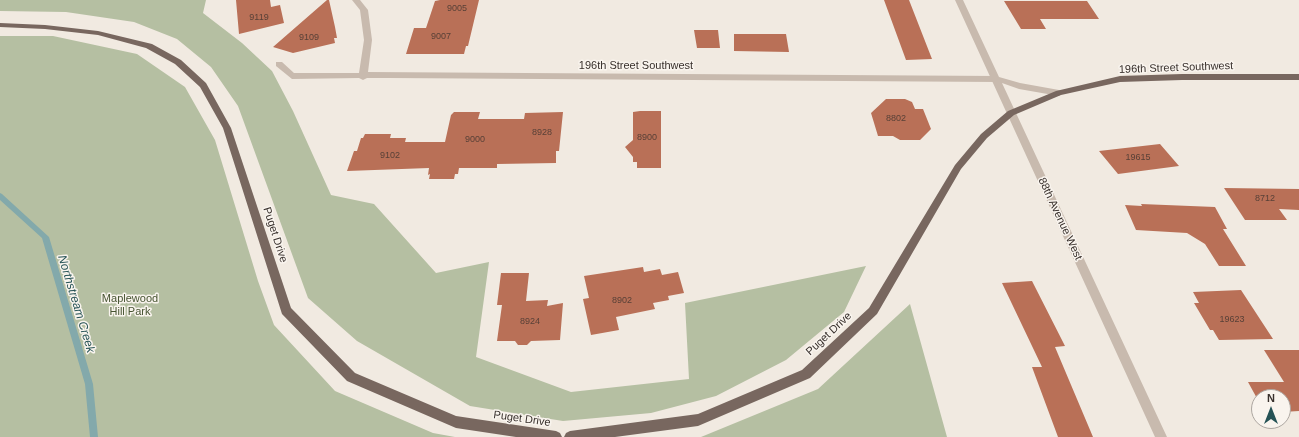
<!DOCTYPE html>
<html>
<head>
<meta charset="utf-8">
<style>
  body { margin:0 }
  #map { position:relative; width:1299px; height:437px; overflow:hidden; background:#f1eae1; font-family:Helvetica,sans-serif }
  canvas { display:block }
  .north { position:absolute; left:1251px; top:389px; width:40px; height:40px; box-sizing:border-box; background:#f9f4ee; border:1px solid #aca6a0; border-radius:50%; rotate:0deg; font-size:11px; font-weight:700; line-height:16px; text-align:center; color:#38302c }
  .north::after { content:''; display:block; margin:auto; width:14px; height:18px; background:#255255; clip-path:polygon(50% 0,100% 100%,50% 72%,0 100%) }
</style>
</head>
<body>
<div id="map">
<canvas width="1299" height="437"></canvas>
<div class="north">N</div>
</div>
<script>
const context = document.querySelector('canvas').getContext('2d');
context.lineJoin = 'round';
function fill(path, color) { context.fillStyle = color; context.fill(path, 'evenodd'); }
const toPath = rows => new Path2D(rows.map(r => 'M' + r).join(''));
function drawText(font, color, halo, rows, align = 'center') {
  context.font = font + ' Helvetica,sans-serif'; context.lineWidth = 3; context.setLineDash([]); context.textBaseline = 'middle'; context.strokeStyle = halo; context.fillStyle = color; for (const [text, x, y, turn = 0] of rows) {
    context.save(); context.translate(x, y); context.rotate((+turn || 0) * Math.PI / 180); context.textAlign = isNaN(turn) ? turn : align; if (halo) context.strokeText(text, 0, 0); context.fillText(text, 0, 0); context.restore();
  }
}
const green = toPath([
  [0,0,206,0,203,13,242,43,272,71,293,111,331,195,374,204,436,273,489,262,476,357,571,392,689,379,685,303,866,266,844,312,786,360,716,396,651,413,563,421,470,406,357,341,308,298,238,106,211,67,177,39,134,22,66,12,0,11],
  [0,36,53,36,137,54,185,87,215,140,258,281,274,325,335,391,433,433,455,437,0,437],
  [910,304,947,437,701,437,818,389]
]);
const stream = toPath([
  [0,193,2,194,49,237,93,384,98,437,90,437,85,384,42,238,0,200,0,193]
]);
const building = toPath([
  [236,0,270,0,271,7,280,5,284,23,239,34],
  [327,0,329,0,335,27,337,38,334,38,335,43,293,53,273,47],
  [440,0,479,0,468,46,466,46,464,54,406,54,414,28,426,28,435,1],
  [884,0,909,0,932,59,906,60],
  [1004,1,1087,1,1099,19,1040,19,1046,29,1021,29],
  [694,30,718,30,720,48,697,48],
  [734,34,786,34,789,52,734,51],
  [886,99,905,99,912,102,915,109,923,109,931,129,920,140,900,140,893,136,878,136,871,113],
  [640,111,661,111,661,168,637,168,637,162,633,162,633,157,625,147,633,140,633,112],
  [454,112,480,112,478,119,524,119,525,113,563,112,559,151,556,151,556,163,497,164,497,168,459,168,458,174,455,174,454,179,429,179,430,174,428,175,429,168,347,171,354,151,357,151,361,138,363,138,365,134,391,134,390,138,406,138,405,142,445,142,451,115],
  [1160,144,1179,166,1118,174,1099,151],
  [1224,188,1299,189,1299,210,1279,209,1287,220,1245,220],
  [1141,204,1215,207,1227,229,1223,229,1246,266,1219,266,1205,244,1187,233,1136,230,1125,205,1142,206],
  [643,267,644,272,660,269,662,275,678,272,684,293,668,296,669,300,653,303,655,309,616,317,619,330,591,335,583,299,589,298,584,276],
  [501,273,529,273,526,301,548,300,547,306,563,303,560,340,531,341,527,345,518,345,515,341,497,341,502,305,497,305],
  [1032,281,1065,346,1055,347,1093,437,1058,437,1032,367,1042,367,1002,283],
  [1241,290,1273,339,1219,340,1213,330,1210,330,1194,303,1199,303,1193,292],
  [1264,350,1299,350,1299,411,1283,412,1283,397,1259,397,1259,402,1248,382,1284,382]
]);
const minor = toPath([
  [352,0,360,0,368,10,372,40,368,72,997,76,1001,79,997,82,390,78,367,78,363,80,359,78,292,79,276,66,276,62,282,62,294,73,359,73,364,40,360,10,352,0]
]);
const tertiary = toPath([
  [955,0,963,0,999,77,1020,83,1059,90,1063,93,1059,96,1019,89,1002,83,1167,437,1155,437,955,0]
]);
const primary = toPath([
  [0,23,45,25,98,31,152,44,181,60,206,83,231,128,291,308,355,373,456,416,556,431,560,433,562,437,516,437,456,428,347,381,282,314,223,128,200,87,175,64,146,48,98,35,45,29,0,27,0,23],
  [1182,74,1299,74,1299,80,1182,80,1120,82,1061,95,1014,115,987,138,961,169,877,314,810,378,698,426,615,437,564,437,566,433,570,431,698,414,802,370,869,308,955,165,981,134,1008,111,1056,91,1120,76,1182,74]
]);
const numberNames = [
  ["9005",457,9],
  ["9119",259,18],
  ["9007",441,37],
  ["9109",309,38],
  ["8802",896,119],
  ["8928",542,133],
  ["8900",647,138],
  ["9000",475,140],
  ["9102",390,156],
  ["19615",1138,158],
  ["8712",1265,199],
  ["8902",622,301],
  ["19623",1232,320],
  ["8924",530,322]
];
const streetNames = [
  ["196th Street Southwest",636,66],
  ["196th Street Southwest",1176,68,-2],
  ["88th Avenue West",1060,219,65],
  ["Puget Drive",275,235,72],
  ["Puget Drive",829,334,-43],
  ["Puget Drive",522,419,8]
];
const parkNames = [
  ["Maplewood",130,299],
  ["Hill Park",130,312]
];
const waterNames = [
  ["Northstream Creek",76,304,73]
];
fill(green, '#b5bfa2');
fill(stream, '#83a9ab');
fill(building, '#b97057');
fill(minor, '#c8baae');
fill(tertiary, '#c8baae');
fill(primary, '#78675f');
drawText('9px', '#584037', null, numberNames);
drawText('11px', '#38302c', '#f9f4ee', streetNames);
drawText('11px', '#475432', '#f9f4ee', parkNames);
drawText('italic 12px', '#255255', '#f9f4ee', waterNames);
</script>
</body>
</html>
